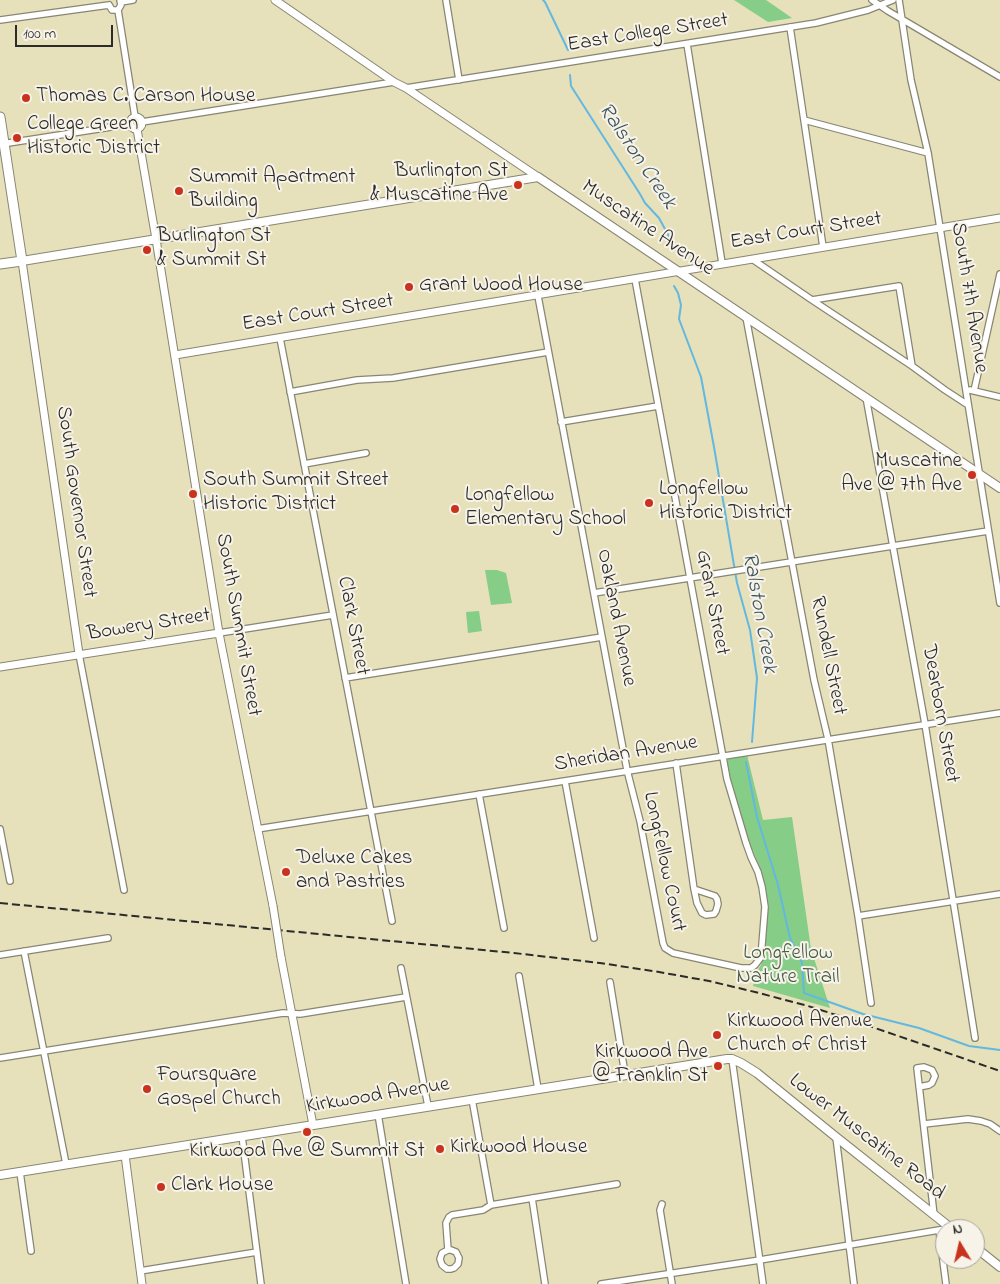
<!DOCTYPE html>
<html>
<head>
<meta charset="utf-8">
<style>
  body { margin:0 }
  #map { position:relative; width:1000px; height:1284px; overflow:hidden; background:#e6e0bb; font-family:"Indie Flower",sans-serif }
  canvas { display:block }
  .north { position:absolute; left:935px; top:1219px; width:50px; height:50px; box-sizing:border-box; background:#f7f3e8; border:1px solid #a5a39c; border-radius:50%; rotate:351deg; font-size:14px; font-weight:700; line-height:20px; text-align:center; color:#2b2b2b }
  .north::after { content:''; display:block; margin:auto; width:18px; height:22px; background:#c8321e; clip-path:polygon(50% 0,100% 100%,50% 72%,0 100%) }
  .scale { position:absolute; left:15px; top:25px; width:98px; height:22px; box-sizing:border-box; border:2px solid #2b2b2b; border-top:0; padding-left:6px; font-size:15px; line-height:18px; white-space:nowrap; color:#2b2b2b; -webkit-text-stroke:4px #f7f3e8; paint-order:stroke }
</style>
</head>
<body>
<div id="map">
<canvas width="1000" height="1284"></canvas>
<div class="north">N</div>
<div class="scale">100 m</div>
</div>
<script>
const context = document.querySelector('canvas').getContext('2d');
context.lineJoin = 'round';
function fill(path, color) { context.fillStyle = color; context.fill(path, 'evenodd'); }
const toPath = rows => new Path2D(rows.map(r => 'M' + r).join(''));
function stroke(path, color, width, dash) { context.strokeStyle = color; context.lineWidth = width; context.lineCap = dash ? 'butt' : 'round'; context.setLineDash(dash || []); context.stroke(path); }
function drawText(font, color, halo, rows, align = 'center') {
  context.font = font + ' "Indie Flower",sans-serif'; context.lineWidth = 4; context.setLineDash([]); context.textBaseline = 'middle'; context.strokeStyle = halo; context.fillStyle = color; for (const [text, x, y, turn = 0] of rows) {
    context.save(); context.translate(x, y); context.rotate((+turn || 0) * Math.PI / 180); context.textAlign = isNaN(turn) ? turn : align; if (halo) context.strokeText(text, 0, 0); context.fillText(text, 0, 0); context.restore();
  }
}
const green = toPath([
  [734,0,766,0,792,18,768,22],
  [485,570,497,570,506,573,512,603,491,605],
  [479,611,482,631,468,633,466,612],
  [747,755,763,820,792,817,811,949,830,1008,753,986,756,973,761,965,763,956,767,911,766,889,761,870,749,842,730,776,727,759]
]);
const stream = toPath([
  [543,0,545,2,568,50],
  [570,75,571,86,640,194,645,203,659,218,679,255],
  [674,286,678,293,681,305,679,319,701,377,714,447,737,583,750,630,757,678,752,742],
  [746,762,757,817,778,885,790,938,802,963,804,993,863,1014,919,1028,969,1046,1000,1050]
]);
const minor = toPath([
  [446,0,459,80],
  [872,0,888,11,1000,77],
  [899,0,911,80,928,153,1000,603],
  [121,2,133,0],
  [109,5,112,10,118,10,121,5,120,0],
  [118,10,135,117],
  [0,20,109,5],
  [790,27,823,247],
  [687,44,722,263],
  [406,88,816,23,868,10,893,0],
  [804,120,928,153],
  [142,122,394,82],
  [2,144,130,124],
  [752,259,812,300,899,286,912,366,945,390,968,405],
  [538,296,627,770,640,821,663,943,665,948,673,953,741,968,751,968,755,965,761,957,765,907,762,887,758,872,751,857,746,843,727,779,635,279],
  [812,300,912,366],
  [746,317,814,680,828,739,858,916,871,1003],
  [280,338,392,921],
  [970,390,1000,397],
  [974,391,1000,274],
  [290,392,357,380,393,378,548,352],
  [866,397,925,724,975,1038],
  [561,422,658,406],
  [304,464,366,453],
  [594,593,988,531],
  [219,633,333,615],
  [79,654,124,890],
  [345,678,602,637],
  [676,763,694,889,697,903,702,913,706,915,714,914,716,911,718,904,717,899,715,896,694,889],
  [565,781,594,938],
  [479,794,504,928],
  [0,829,10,881],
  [257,829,1000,713],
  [858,916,1000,894],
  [24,951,66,1164],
  [0,955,108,938],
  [401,968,428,1106],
  [519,976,538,1089],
  [610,982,625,1074],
  [0,1058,283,1013,300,1014,406,997],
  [732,1059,763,1284],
  [919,1087,929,1085,932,1083,935,1076,932,1070,924,1067,917,1068,934,1215],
  [472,1099,491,1205],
  [378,1114,406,1284],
  [924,1124,968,1119,981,1121,990,1124,1000,1131],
  [242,1136,261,1284],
  [836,1137,854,1284],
  [20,1172,31,1251],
  [532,1198,545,1284],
  [662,1204,660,1210,672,1284],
  [939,1230,946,1284],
  [448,1250,451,1250,456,1252,459,1258,458,1264,454,1268,451,1269,447,1269,442,1265,440,1259,442,1253,448,1250,446,1223,449,1217,452,1215,483,1210,491,1205,617,1184],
  [140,1271,257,1252],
  [601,1284,760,1260,951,1228]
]);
const tertiary = toPath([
  [275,0,394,82,406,88,538,177],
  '130 123a6 6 0 1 1 12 0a6 6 0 1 1-12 0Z',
  [137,129,156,239,219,633,273,906],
  [22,261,79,654],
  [175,355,1000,218],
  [0,667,219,633],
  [281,957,313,1125],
  [125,1155,142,1284]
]);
const secondary = toPath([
  [22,261,538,177,1000,488],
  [0,1175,727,1059,732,1059,741,1063,757,1073,836,1137,952,1229],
  [975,1247,1000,1267]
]);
const primary = toPath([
  [0,117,22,261,0,264]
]);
const rail = toPath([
  [0,903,514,953,600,963,659,972,709,981,755,992,808,1006,846,1018,1000,1071]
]);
const tertiaryBridge = toPath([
  [273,906,281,957]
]);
const markers = [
  [26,98,5,"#c8321e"],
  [17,138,5,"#c8321e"],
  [518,185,5,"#c8321e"],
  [179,191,5,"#c8321e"],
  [147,250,5,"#c8321e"],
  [409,287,5,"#c8321e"],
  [972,475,5,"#c8321e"],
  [193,494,5,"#c8321e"],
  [649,503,5,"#c8321e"],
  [455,509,5,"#c8321e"],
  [286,872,5,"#c8321e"],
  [717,1035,5,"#c8321e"],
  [718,1066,5,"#c8321e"],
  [147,1089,5,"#c8321e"],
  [307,1132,5,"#c8321e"],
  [440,1149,5,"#c8321e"],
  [161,1187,5,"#c8321e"]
];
const streetNames = [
  ["East College Street",648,34,-9],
  ["Muscatine Avenue",647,229,34],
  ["East Court Street",806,232,-9],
  ["South 7th Avenue",968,298,81],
  ["East Court Street",318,314,-9],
  ["South Governor Street",75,502,82],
  ["Grant Street",711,603,79],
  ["Oakland Avenue",615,618,79],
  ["South Summit Street",237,625,80],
  ["Bowery Street",149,626,-9],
  ["Clark Street",352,626,79],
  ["Rundell Street",827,656,79],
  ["Dearborn Street",939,714,80],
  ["Sheridan Avenue",626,755,-9],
  ["Longfellow Court",663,862,78],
  ["Kirkwood Avenue",378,1097,-9],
  ["Lower Muscatine Road",866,1138,38]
];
const poiNames = [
  ["Thomas C. Carson House",36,98],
  ["College Green",27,126],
  ["Historic District",27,150],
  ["Burlington St",508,173,"right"],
  ["& Muscatine Ave",508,197,"right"],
  ["Summit Apartment",189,179],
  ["Building",189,203],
  ["Burlington St",157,238],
  ["& Summit St",157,262],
  ["Grant Wood House",419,287],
  ["Muscatine",962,463,"right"],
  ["Ave @ 7th Ave",962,487,"right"],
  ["South Summit Street",203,482],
  ["Historic District",203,506],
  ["Longfellow",659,491],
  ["Historic District",659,515],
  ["Longfellow",465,497],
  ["Elementary School",465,521],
  ["Deluxe Cakes",296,860],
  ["and Pastries",296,884],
  ["Kirkwood Avenue",727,1023],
  ["Church of Christ",727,1047],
  ["Kirkwood Ave",708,1054,"right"],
  ["@ Franklin St",708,1078,"right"],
  ["Foursquare",157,1077],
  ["Gospel Church",157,1101],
  ["Kirkwood House",450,1149],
  ["Kirkwood Ave @ Summit St",307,1153,"center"],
  ["Clark House",171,1187]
];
const parkNames = [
  ["Longfellow",788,955],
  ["Nature Trail",788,979]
];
const waterNames = [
  ["Ralston Creek",636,157,56],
  ["Ralston Creek",758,613,80]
];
fill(green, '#86cd88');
stroke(stream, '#63b8df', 2);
stroke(minor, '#888673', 8);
stroke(tertiary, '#888673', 9);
stroke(secondary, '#888673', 10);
stroke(primary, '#888673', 11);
stroke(minor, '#fff', 5.5);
stroke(tertiary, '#fff', 7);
stroke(secondary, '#fff', 8);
stroke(primary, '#fff', 9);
stroke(rail, '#2b2b2b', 2, [8, 4]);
stroke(tertiaryBridge, '#888673', 9, []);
stroke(tertiaryBridge, '#fff', 7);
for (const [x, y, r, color] of markers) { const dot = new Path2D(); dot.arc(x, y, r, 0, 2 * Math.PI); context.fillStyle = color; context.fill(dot); stroke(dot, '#f7f3e8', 2); }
drawText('21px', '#2b2b2b', '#f7f3e8', streetNames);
drawText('21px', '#2b2b2b', '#f7f3e8', poiNames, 'left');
drawText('21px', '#465c47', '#f7f3e8', parkNames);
drawText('italic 22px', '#3c5561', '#f7f3e8', waterNames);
</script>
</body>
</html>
